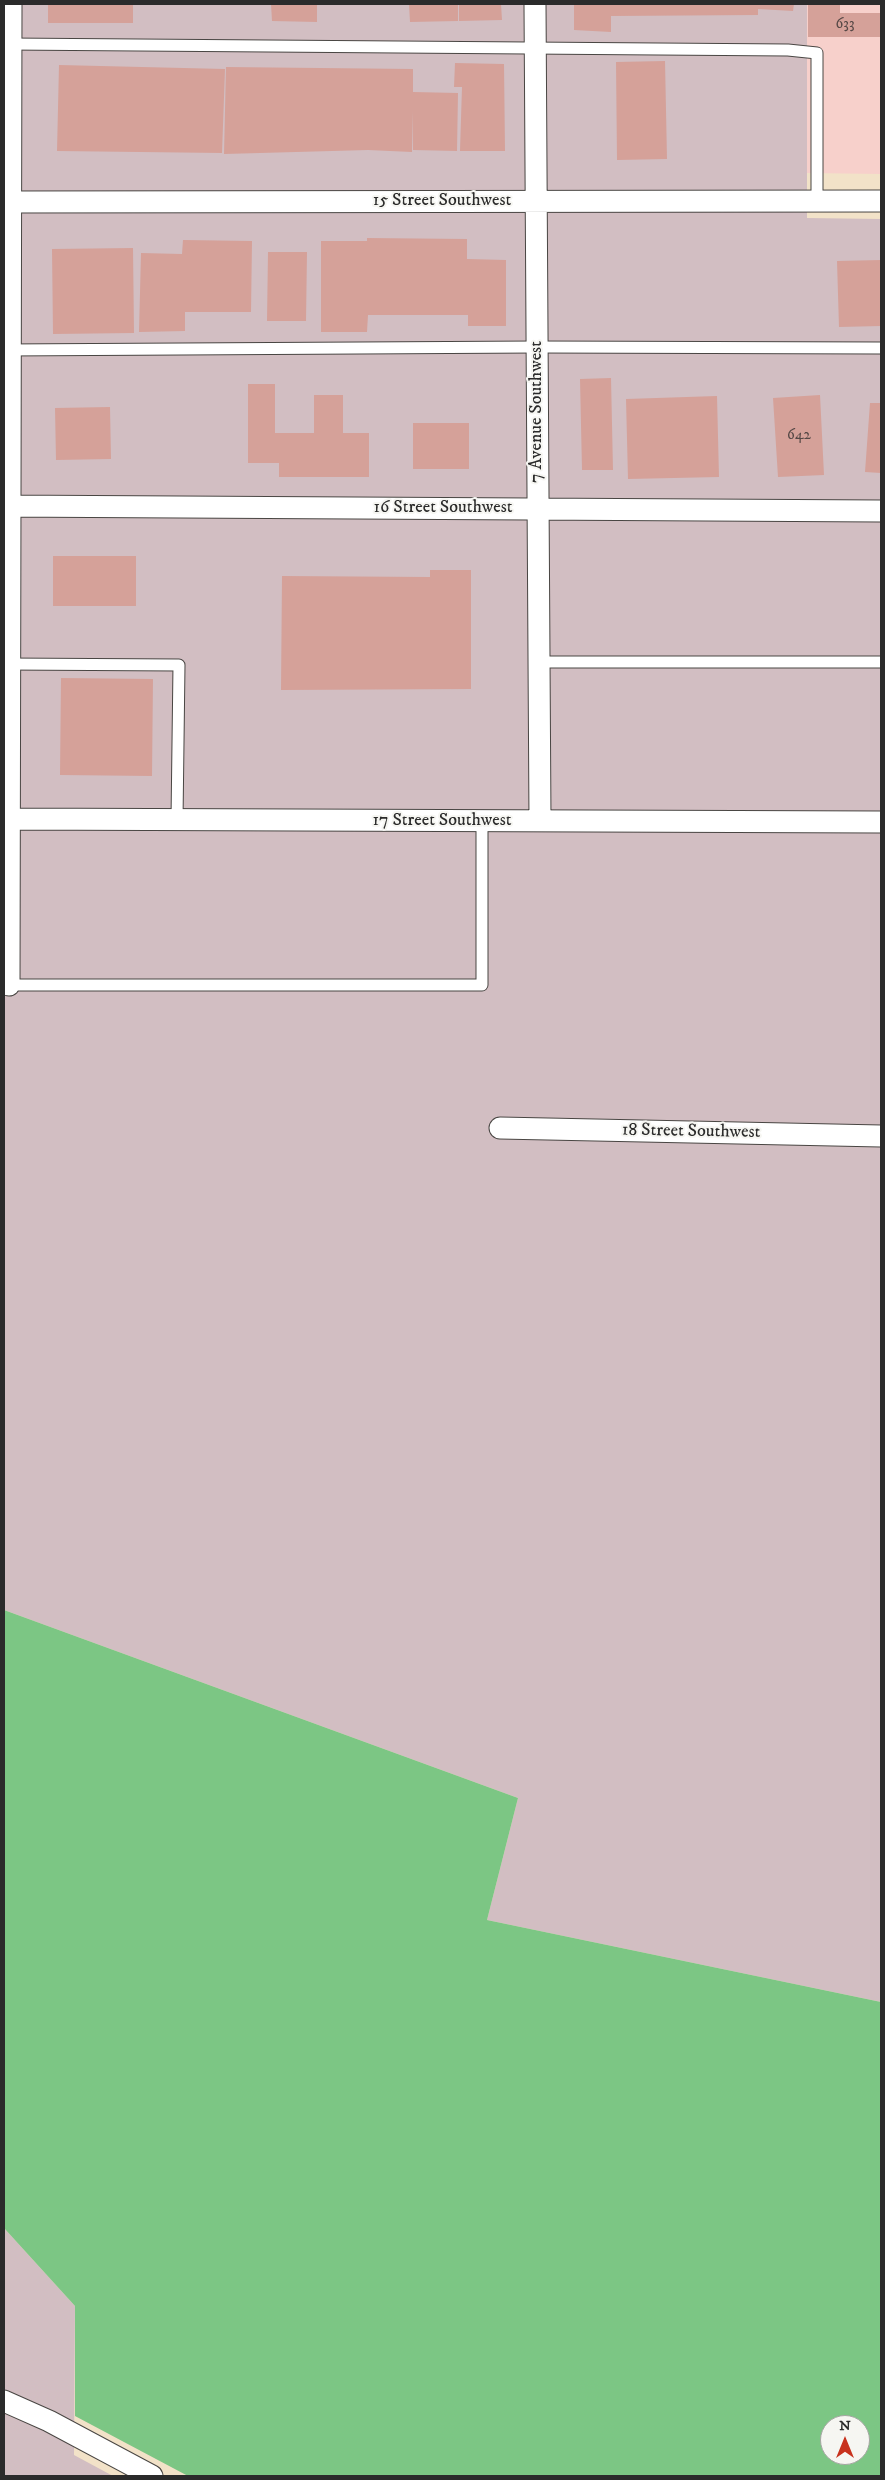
<!DOCTYPE html>
<html>
<head>
<meta charset="utf-8">
<style>
  body { margin:0 }
  #map { position:relative; width:885px; height:2480px; overflow:hidden; background:#f2e2c8; font-family:"IM FELL DW Pica",serif }
  canvas { display:block }
  .frame { position:absolute; inset:0; border:5px solid #2b2b2b; pointer-events:none }
  .north { position:absolute; left:820px; top:2415px; width:50px; height:50px; box-sizing:border-box; background:#f6f6f2; border:1px solid #a5a5a2; border-radius:50%; rotate:0deg; font-size:14px; font-weight:700; line-height:20px; text-align:center; color:#2b2b2b }
  .north::after { content:''; display:block; margin:auto; width:18px; height:22px; background:#c8321e; clip-path:polygon(50% 0,100% 100%,50% 72%,0 100%) }
</style>
</head>
<body>
<div id="map">
<canvas width="885" height="2480"></canvas>
<div class="frame"></div>
<div class="north">N</div>
</div>
<script>
const context = document.querySelector('canvas').getContext('2d');
context.lineJoin = 'round';
function fill(path, color) { context.fillStyle = color; context.fill(path, 'evenodd'); }
const toPath = rows => new Path2D(rows.map(r => 'M' + r).join(''));
function stroke(path, color, width, dash) { context.strokeStyle = color; context.lineWidth = width; context.lineCap = dash ? 'butt' : 'round'; context.setLineDash(dash || []); context.stroke(path); }
function drawText(font, color, halo, rows, align = 'center') {
  context.font = font + ' "IM FELL DW Pica",serif'; context.lineWidth = 4; context.setLineDash([]); context.textBaseline = 'middle'; context.strokeStyle = halo; context.fillStyle = color; for (const [text, x, y, turn = 0] of rows) {
    context.save(); context.translate(x, y); context.rotate((+turn || 0) * Math.PI / 180); context.textAlign = isNaN(turn) ? turn : align; if (halo) context.strokeText(text, 0, 0); context.fillText(text, 0, 0); context.restore();
  }
}
const built = toPath([
  [807,4,881,4,881,174,807,173]
]);
const industrial = toPath([
  [4,4,807,4,807,218,881,219,881,2002,487,1920,518,1798,4,1610],
  [4,2228,75,2306,74,2455,113,2476,4,2476]
]);
const green = toPath([
  [4,1610,518,1798,487,1920,881,2002,881,2476,188,2476,75,2416,75,2306,4,2228],
  [830,2425,860,2425,860,2455,830,2455]
]);
const building = toPath([
  [48,4,133,4,133,23,48,23],
  [271,4,317,4,317,22,272,21],
  [409,4,458,4,458,21,410,22],
  [459,4,501,4,502,20,459,21],
  [574,4,794,4,793,11,758,9,758,15,611,16,611,32,574,30],
  [808,4,840,4,840,13,881,13,881,37,808,37],
  [665,61,667,159,617,160,616,62],
  [455,63,504,64,505,151,460,151,462,87,454,87],
  [59,65,225,69,222,153,57,151],
  [226,67,413,69,413,92,458,93,457,151,413,150,412,111,412,152,368,150,224,154],
  [367,238,467,239,467,259,506,260,506,326,468,326,468,315,368,315,367,332,321,332,321,241,367,241],
  [183,240,252,241,251,312,185,312,185,331,139,332,141,253,182,254],
  [133,248,134,333,53,334,52,249],
  [268,252,307,252,306,321,267,321],
  [881,260,881,326,839,327,837,261],
  [611,378,613,470,582,470,580,379],
  [248,384,275,384,275,433,314,433,314,395,343,395,343,433,369,433,369,477,279,477,279,463,248,463],
  [820,395,824,475,778,477,773,398],
  [717,396,719,477,628,479,626,399],
  [870,403,881,403,881,473,865,472],
  [110,407,111,459,56,460,55,408],
  [413,423,469,423,469,469,413,469],
  [53,556,136,556,136,606,53,606],
  [430,570,471,570,471,689,281,690,282,576,430,577],
  [61,678,153,679,152,776,60,775]
]);
const lane = toPath([
  [8,44,788,50,817,53,817,201],
  [5,350,537,347,881,348],
  [539,662,881,662],
  [5,664,179,665,177,820],
  [5,985,482,985,482,821]
]);
const street = toPath([
  [535,4,540,821],
  [4,202,881,201],
  [4,506,881,511],
  [4,819,881,822],
  [9,985,11,4],
  [500,1128,881,1136],
  [4,2401,49,2421,152,2476]
]);
const numberNames = [
  ["633",845,25],
  ["642",799,436]
];
const streetNames = [
  ["15 Street Southwest",442,201],
  ["7 Avenue Southwest",537,412,-90],
  ["16 Street Southwest",443,508],
  ["17 Street Southwest",442,821],
  ["18 Street Southwest",691,1132,1]
];
fill(built, '#f7d0cb');
fill(industrial, '#d2bec2');
fill(green, '#7cc684');
fill(building, '#d5a199');
stroke(lane, '#494643', 13);
stroke(street, '#494643', 23);
stroke(lane, '#fff', 11);
stroke(street, '#fff', 21);
drawText('15px', '#564846', null, numberNames);
drawText('18px', '#2b2b2b', '#f6f6f2', streetNames);
</script>
</body>
</html>
